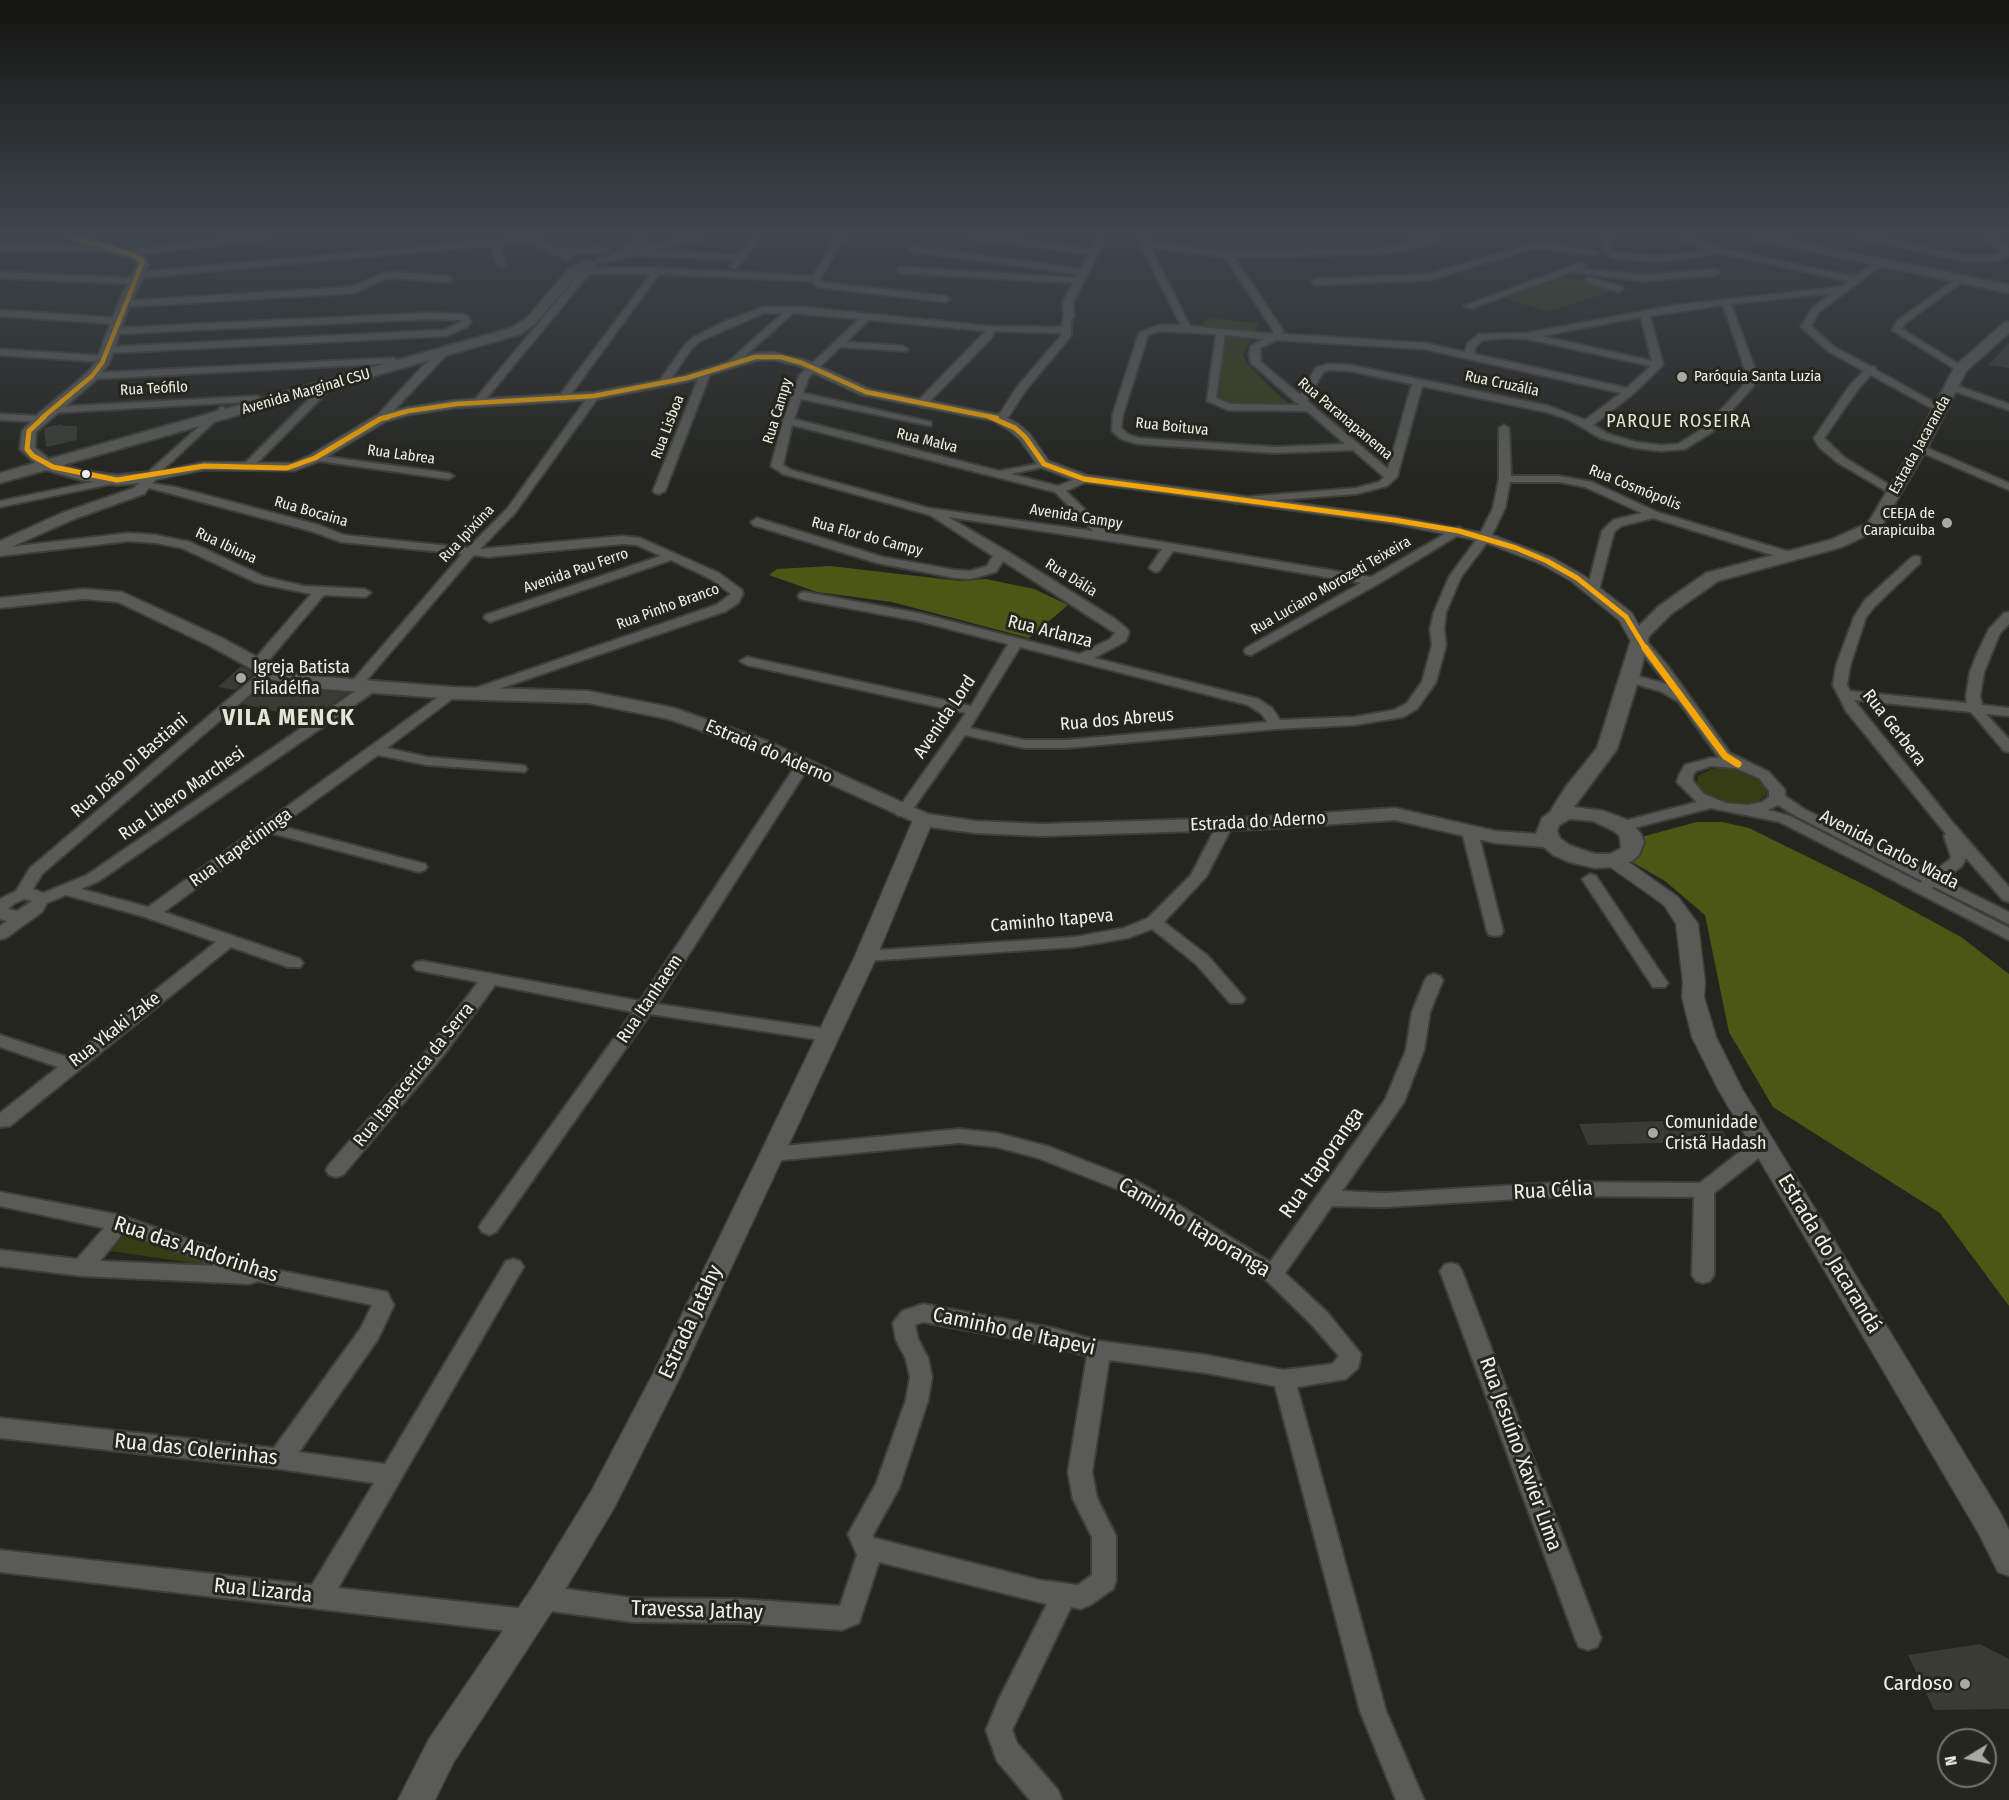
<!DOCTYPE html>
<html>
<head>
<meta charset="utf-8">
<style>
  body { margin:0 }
  #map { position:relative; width:2009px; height:1800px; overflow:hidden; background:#24251f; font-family:"Fira Sans Condensed",sans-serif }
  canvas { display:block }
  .north { position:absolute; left:1937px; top:1728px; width:60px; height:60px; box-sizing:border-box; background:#25271d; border:2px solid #75776f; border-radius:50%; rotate:260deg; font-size:16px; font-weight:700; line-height:24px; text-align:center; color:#eef0e9 }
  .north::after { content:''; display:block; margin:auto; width:21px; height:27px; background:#a7a9a2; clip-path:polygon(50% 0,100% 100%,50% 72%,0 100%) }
</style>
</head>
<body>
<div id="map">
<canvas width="2009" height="1800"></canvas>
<div class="north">N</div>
</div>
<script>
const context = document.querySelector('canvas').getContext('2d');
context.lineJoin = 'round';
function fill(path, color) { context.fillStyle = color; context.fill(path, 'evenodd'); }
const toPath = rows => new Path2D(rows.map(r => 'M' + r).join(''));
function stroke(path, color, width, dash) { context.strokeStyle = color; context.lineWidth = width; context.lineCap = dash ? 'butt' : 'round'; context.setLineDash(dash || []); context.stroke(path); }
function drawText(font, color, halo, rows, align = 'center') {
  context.font = font + ' "Fira Sans Condensed",sans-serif'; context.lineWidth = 6; context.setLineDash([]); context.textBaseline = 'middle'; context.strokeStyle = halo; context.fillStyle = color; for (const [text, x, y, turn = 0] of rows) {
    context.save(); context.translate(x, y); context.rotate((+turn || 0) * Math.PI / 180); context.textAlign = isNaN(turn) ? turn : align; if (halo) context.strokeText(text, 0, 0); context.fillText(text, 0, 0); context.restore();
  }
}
const green = toPath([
  [1568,277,1613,291,1548,312,1503,298],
  [1207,318,1258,323,1254,332,1201,326],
  [1227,336,1240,336,1252,339,1246,347,1243,355,1247,363,1276,393,1293,406,1225,405,1219,402,1218,382],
  [1721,768,1733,769,1754,777,1762,782,1766,789,1766,795,1755,803,1746,804,1724,802,1713,798,1699,787,1697,781,1698,776,1711,769],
  [118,1233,260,1273,104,1250]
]);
const forest = toPath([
  [830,566,960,581,986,579,1034,589,1068,605,1029,638,892,602,817,592,769,575,777,569],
  [1697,822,1722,822,1749,828,1871,888,1961,937,2009,974,2009,1306,1940,1213,1773,1107,1729,1032,1705,915,1665,881,1632,862,1630,843,1645,836]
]);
const building = toPath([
  [2009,343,2009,368,1988,365],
  [62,424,62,426,77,426,77,440,46,447,44,428],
  [241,666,255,673,235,690,218,687],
  [268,681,311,690,348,693,310,719,242,704],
  [1716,1119,1729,1141,1588,1145,1579,1124],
  [1980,1644,2009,1659,2009,1709,1934,1710,1908,1655]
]);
const minor = toPath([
  [252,236,276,236,272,238,125,256,121,253,125,250,252,236],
  [754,236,762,236,737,268,734,269,730,266,734,260,633,255,629,252,633,249,738,255,754,236],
  [837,236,845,236,820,279,821,282,945,296,950,299,945,302,817,287,812,281,659,274,566,401,562,402,557,399,651,274,589,274,481,405,472,403,590,261,597,263,593,268,657,268,813,276,837,236],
  [967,236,989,236,1092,249,1099,236,1107,236,1073,302,1074,316,1071,322,1071,336,1025,391,1009,416,997,421,992,418,1001,412,1017,387,1061,336,1061,333,995,331,992,337,925,406,921,407,916,404,917,402,986,331,869,320,846,342,903,346,908,349,906,351,840,347,809,377,803,393,931,422,931,426,801,399,794,419,999,471,1048,462,1048,466,1011,474,1058,486,1080,477,1088,477,1088,481,1066,491,1109,533,1371,577,1455,528,1459,527,1465,531,1378,584,1251,655,1246,654,1244,651,1246,648,1361,583,1173,551,1159,571,1155,572,1149,568,1162,549,948,517,1005,550,1115,619,1127,629,1129,632,1126,641,1094,658,1258,699,1272,708,1280,720,1354,717,1394,710,1407,703,1422,682,1432,645,1430,629,1434,612,1449,577,1479,536,1493,508,1499,479,1499,428,1504,425,1509,428,1511,476,1559,476,1592,482,1657,512,1790,552,1792,555,1790,558,1782,558,1653,518,1621,526,1614,532,1599,590,1593,594,1589,593,1587,590,1602,531,1613,520,1642,513,1585,487,1559,482,1510,482,1505,508,1491,537,1461,577,1446,612,1444,629,1446,645,1436,682,1417,709,1403,717,1354,725,1276,729,1067,748,1024,748,965,735,908,816,898,816,895,813,966,713,747,665,740,661,747,657,971,706,1008,644,918,621,804,600,800,599,798,596,800,593,804,592,918,613,1080,654,1110,639,1115,633,1003,561,996,572,970,579,955,578,877,563,753,525,751,522,757,518,883,557,955,570,970,571,987,566,993,556,930,515,783,474,771,466,783,421,799,376,859,319,793,313,734,366,728,366,728,362,783,313,764,313,700,341,691,349,667,385,658,383,685,345,694,337,726,321,763,307,801,307,987,326,1061,327,1064,316,1063,302,1073,283,901,273,897,270,901,267,1076,278,1079,274,914,252,910,249,914,246,1081,269,1089,254,971,238,967,236],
  [792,425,1055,492,1093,531,928,508,791,470,783,465,792,425],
  [1020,647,1248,705,1262,714,1267,722,1067,740,1024,740,970,728,1020,647],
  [1142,236,1148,236,1148,242,1228,252,1379,248,1406,245,1413,242,1410,239,1413,236,1431,236,1436,238,1436,242,1408,250,1379,254,1234,257,1283,330,1282,334,1424,343,1465,352,1468,343,1479,334,1527,333,1677,305,1841,287,1848,281,1720,253,1658,262,1612,258,1608,255,1612,252,1658,256,1710,251,1677,236,1688,236,1715,247,1854,277,1880,259,1883,260,1883,264,1819,312,1811,326,1834,347,1870,366,1875,367,1876,370,1944,408,1935,410,1871,375,1858,389,1824,438,1845,458,1901,492,1899,494,1891,494,1837,462,1819,447,1814,438,1850,385,1864,371,1828,351,1801,327,1812,308,1832,293,1731,304,1756,372,1753,387,1712,432,1685,449,1661,451,1635,448,1600,438,1568,419,1546,412,1422,386,1397,477,1387,486,1356,494,1237,503,1233,502,1233,498,1356,488,1379,482,1384,477,1353,450,1276,453,1138,444,1121,439,1112,431,1113,414,1139,333,1159,325,1181,325,1140,244,1142,236],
  [1150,247,1225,257,1273,330,1273,334,1190,326,1150,247],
  [1723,305,1746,372,1745,379,1743,386,1704,428,1678,444,1661,445,1636,442,1608,434,1593,425,1633,394,1663,365,1650,316,1723,305],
  [1641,317,1652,361,1541,336,1641,317],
  [1160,331,1216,334,1207,401,1228,410,1307,411,1345,444,1276,447,1139,438,1129,435,1121,428,1123,414,1148,335,1160,331],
  [1225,335,1264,339,1251,346,1249,354,1251,363,1299,405,1230,404,1216,398,1225,335],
  [1505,338,1527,339,1651,366,1627,388,1474,354,1476,346,1482,340,1505,338],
  [1277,340,1424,349,1621,393,1585,420,1549,406,1350,365,1328,364,1316,368,1300,395,1261,362,1260,348,1277,340],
  [1329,370,1350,371,1412,384,1388,469,1307,401,1323,372,1329,370],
  [1601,236,1609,236,1612,242,1609,253,1602,251,1604,242,1601,236],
  [1854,236,1869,236,1968,256,1995,256,2003,251,1981,236,1991,236,2008,245,2009,255,1997,261,1968,262,1854,236],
  [531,237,534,237,534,241,499,244,506,265,502,268,498,265,491,245,138,278,134,275,138,272,531,237],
  [1549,243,1599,252,1595,255,1549,249,1531,249,1430,280,1316,285,1312,282,1316,279,1429,274,1527,245,1549,243],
  [0,244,110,246,114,249,110,252,0,250,0,244],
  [1581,263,1585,266,1582,269,1644,275,1716,269,1720,272,1716,275,1644,281,1571,272,1472,308,1464,306,1581,263],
  [0,272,134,278,138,281,134,284,0,278,0,272],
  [394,272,448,276,452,279,448,282,394,278,384,279,354,293,124,307,119,304,124,301,352,287,379,275,394,272],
  [1589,277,1622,287,1623,289,1619,292,1586,282,1585,280,1589,277],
  [1959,277,1963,280,1962,282,1904,324,1902,329,1963,367,1963,371,1960,372,1892,330,1897,321,1959,277],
  [0,310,117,318,122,321,117,324,0,316,0,310],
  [428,313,462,314,468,316,471,322,467,327,446,336,108,353,103,350,108,347,444,330,461,322,461,320,428,319,113,334,108,331,113,328,428,313],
  [0,349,104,356,109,359,104,362,0,355,0,349],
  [440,351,448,353,384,421,376,421,376,417,421,368,440,351],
  [393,358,398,361,396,363,92,379,87,376,92,373,393,358],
  [701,372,710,374,665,491,659,494,655,493,653,491,701,372],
  [325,383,334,385,252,468,244,468,244,464,325,383],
  [1952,384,2009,404,2009,410,1948,389,1947,387,1952,384],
  [594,393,599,396,515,513,480,549,622,536,640,538,719,573,742,590,743,594,738,603,726,611,475,697,470,696,468,693,470,690,716,605,731,594,711,579,671,560,490,622,484,618,485,615,661,556,637,545,622,544,488,557,474,555,360,688,370,684,375,685,377,688,375,691,99,881,81,889,148,907,448,690,458,690,460,693,387,748,427,757,520,765,525,766,527,769,525,772,427,765,378,755,280,826,425,864,427,867,425,870,419,872,271,833,164,912,300,959,303,963,300,967,288,967,231,947,10,1126,0,1127,0,1113,58,1067,0,1047,0,1035,70,1058,216,942,145,917,66,895,47,903,42,912,6,938,0,939,0,926,7,921,0,919,0,899,16,891,30,868,264,669,269,668,276,672,42,874,33,889,43,893,87,875,357,690,349,690,347,687,462,554,341,542,311,531,142,486,142,482,175,487,319,525,344,535,468,548,507,509,590,394,594,393],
  [24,899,32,901,17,911,8,909,15,903,24,899],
  [256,396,260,397,260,401,52,413,47,410,52,407,256,396],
  [221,407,225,408,225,412,153,479,145,479,145,475,221,407],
  [0,414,41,416,46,419,41,422,0,420,0,414],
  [1920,445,2009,483,2009,490,1916,450,1916,446,1920,445],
  [315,455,448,473,454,476,448,479,311,460,311,456,315,455],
  [117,477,121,478,121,482,0,507,0,501,117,477],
  [129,533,156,535,190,542,265,577,304,586,365,589,371,593,365,597,324,595,263,667,258,668,251,664,253,661,311,594,257,583,182,548,156,543,129,541,0,556,0,548,129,533],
  [1916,556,1920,557,1920,563,1875,606,1866,617,1850,666,1847,685,1850,691,1967,703,1966,696,1970,672,1977,654,1989,629,2004,613,2009,612,2009,624,2000,633,1984,672,1980,696,1982,705,2009,708,2009,716,1986,714,2009,739,2009,752,2004,751,1971,712,1854,700,1954,824,2009,887,2009,902,2003,900,1966,858,1962,866,1944,880,2009,912,2009,924,1934,887,1931,888,2009,928,2009,940,1780,822,1711,808,1622,831,1616,829,1614,826,1616,823,1697,802,1677,782,1679,775,1685,765,1710,758,1719,758,1679,702,1660,691,1625,681,1623,678,1630,674,1667,684,1632,641,1639,637,1644,638,1667,665,1730,753,1769,772,1785,790,1785,796,1804,809,1932,873,1949,860,1951,857,1944,836,1946,834,1846,711,1833,685,1836,666,1854,617,1865,600,1912,557,1916,556],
  [1711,766,1735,768,1759,778,1769,791,1769,797,1762,802,1748,805,1726,803,1704,794,1693,781,1693,775,1696,771,1711,766],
  [1778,805,1794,815,1922,881,1921,883,1790,816,1768,810,1778,805],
  [803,761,810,765,657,1004,828,1029,834,1031,837,1035,834,1039,828,1041,650,1014,496,1232,489,1235,482,1232,479,1227,482,1222,633,1012,495,985,443,1056,343,1175,336,1177,329,1175,326,1170,329,1165,429,1048,478,982,416,970,413,966,416,962,422,961,640,1001,796,765,803,761],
  [1225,820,1233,825,1206,877,1164,922,1208,956,1242,995,1245,999,1242,1003,1230,1003,1196,964,1152,929,1128,938,1075,947,866,961,860,960,857,956,860,952,866,951,1075,937,1124,928,1148,918,1191,875,1217,825,1225,820],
  [1470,827,1478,832,1503,931,1501,935,1495,936,1489,935,1487,931,1462,832,1470,827],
  [1590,874,1596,876,1665,979,1668,983,1665,987,1653,987,1582,879,1590,874],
  [1434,974,1440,976,1443,980,1430,1012,1424,1050,1404,1102,1342,1191,1384,1193,1569,1182,1700,1183,1756,1139,1763,1137,1770,1139,1773,1144,1770,1149,1714,1193,1714,1275,1710,1281,1703,1283,1696,1281,1692,1275,1694,1197,1569,1196,1384,1207,1332,1206,1285,1273,1327,1312,1361,1354,1358,1368,1346,1379,1297,1387,1386,1711,1424,1800,1396,1800,1360,1711,1275,1386,1206,1373,1109,1360,1092,1472,1097,1498,1116,1536,1116,1581,1113,1589,1090,1605,1081,1609,1071,1607,1012,1730,1017,1743,1058,1790,1062,1800,1030,1800,997,1761,986,1730,999,1699,1047,1604,879,1562,859,1623,842,1630,740,1623,633,1622,543,1610,534,1606,530,1598,534,1590,543,1586,633,1598,740,1599,840,1606,857,1555,848,1534,876,1484,906,1400,910,1377,906,1359,896,1340,893,1323,902,1311,923,1304,1053,1328,1099,1341,1206,1355,1284,1370,1332,1364,1339,1356,1311,1324,1266,1280,1160,1212,1120,1190,1038,1158,997,1147,959,1143,773,1161,766,1159,763,1154,766,1149,773,1147,959,1129,997,1133,1050,1147,1134,1180,1174,1202,1270,1262,1385,1100,1406,1050,1412,1012,1425,980,1428,976,1434,974],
  [923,1322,1053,1346,1087,1356,1068,1472,1073,1499,1092,1537,1092,1575,1078,1585,1039,1580,874,1538,873,1535,899,1488,928,1400,932,1377,928,1358,918,1339,915,1325,923,1322],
  [0,1192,120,1215,271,1269,387,1292,394,1305,378,1339,299,1452,385,1464,506,1261,513,1259,520,1261,524,1267,520,1273,338,1588,526,1609,535,1613,539,1621,535,1629,526,1633,0,1572,0,1550,312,1585,374,1483,280,1469,0,1438,0,1418,274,1448,361,1328,372,1305,258,1281,250,1284,82,1276,0,1266,0,1250,77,1259,104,1228,0,1206,0,1192],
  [124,1232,216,1266,100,1261,124,1232],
  [1451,1263,1458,1265,1462,1271,1601,1638,1597,1647,1588,1650,1579,1647,1575,1638,1440,1271,1444,1265,1451,1263]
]);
const tertiary = toPath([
  [640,236,652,236,619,259,611,259,611,255,640,236],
  [773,352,806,360,870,389,1002,415,1020,425,1030,434,1049,461,1087,475,1394,516,1490,534,1553,558,1583,575,1632,613,1647,641,1645,645,1633,645,1619,620,1571,581,1541,564,1481,541,1394,524,1079,482,1039,467,1020,440,1010,431,993,421,861,395,798,366,773,360,756,361,687,382,594,400,456,408,409,415,385,422,320,461,294,471,204,470,149,481,142,477,149,473,204,462,292,463,310,455,375,416,408,407,456,400,594,392,685,375,755,353,773,352],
  [923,814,930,816,933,820,877,956,679,1379,614,1508,554,1608,453,1763,435,1800,398,1800,429,1739,532,1588,592,1490,653,1374,760,1154,855,956,913,820,916,816,923,814],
  [1613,854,1620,856,1678,897,1698,924,1705,982,1704,997,1716,1037,1742,1089,2001,1514,2009,1530,2009,1576,1998,1572,1979,1534,1718,1089,1692,1037,1682,997,1683,982,1676,924,1664,905,1606,864,1603,860,1606,856,1613,854]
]);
const secondary = toPath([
  [65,236,80,236,137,253,145,256,149,265,130,304,109,363,97,379,36,432,35,448,49,459,511,328,527,318,569,269,583,261,591,261,593,263,577,275,535,324,521,334,63,465,83,471,117,475,149,472,154,474,157,478,144,494,74,519,0,552,0,541,62,513,134,488,139,483,117,485,81,480,46,470,0,483,0,473,35,463,20,449,22,431,36,416,87,373,96,362,118,304,137,265,136,260,87,246,65,236],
  [519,236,533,236,557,248,604,247,610,250,604,253,570,254,573,257,567,260,519,236],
  [687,236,706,236,704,238,602,263,596,260,598,258,687,236],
  [1748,236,1769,236,2009,285,2009,293,1754,239,1748,236],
  [2009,322,2009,333,1966,371,1927,448,1880,529,1842,547,1718,581,1671,614,1649,636,1639,678,1617,749,1574,807,1604,811,1630,821,1641,834,1644,842,1639,855,1632,861,1613,867,1595,868,1569,862,1553,855,1544,847,1495,843,1395,820,1263,829,1042,836,975,833,923,826,753,749,669,719,588,703,453,699,311,688,270,679,210,646,118,602,84,599,0,608,0,598,84,589,122,592,222,638,283,671,311,676,453,687,588,691,674,708,767,741,928,814,975,821,1042,824,1263,817,1395,808,1495,831,1536,834,1542,818,1550,812,1565,788,1597,748,1634,631,1659,606,1706,573,1830,540,1868,523,1913,448,1955,366,2004,323,2009,322],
  [1570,819,1593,821,1614,831,1620,836,1621,848,1610,854,1595,854,1569,845,1560,838,1557,831,1559,825,1570,819]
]);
const bus1Far2 = toPath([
  [42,418,92,376,102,363,143,261,133,255,70,236],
  [383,418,408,411,456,404,594,396,687,378,755,357,781,357,802,363,866,392,997,418]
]);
const bus1Far1 = toPath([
  [44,417,29,431,27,449,33,456,53,467,117,480,204,466,287,468,315,458,380,419,388,417],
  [990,417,1015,428,1025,437,1044,464,1084,479,1394,520,1459,531,1516,548,1547,561,1577,578,1626,617,1646,650]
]);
const bus1 = toPath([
  [1645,648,1725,756,1738,764]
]);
const markers = [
  [1682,377,6,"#a7a9a2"],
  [86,474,5,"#eef0e9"],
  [1947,523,6,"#a7a9a2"],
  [241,678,6,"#a7a9a2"],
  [1653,1133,6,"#a7a9a2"],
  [1965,1684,6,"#a7a9a2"]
];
const farPoinames = [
  ["Paróquia Santa Luzia",1694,377],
  ["CEEJA de",1935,514,"right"],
  ["Carapicuiba",1935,531,"right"]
];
const farStreetnames = [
  ["Rua Cruzália",1502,384,12],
  ["Rua Teófilo",154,389,-3],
  ["Avenida Marginal CSU",306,392,-16],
  ["Rua Campy",778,411,-73],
  ["Rua Paranapanema",1345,419,40],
  ["Rua Lisboa",668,427,-69],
  ["Rua Boituva",1172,427,6],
  ["Rua Malva",927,441,14],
  ["Estrada Jacaranda",1920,445,-61],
  ["Rua Labrea",401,455,8],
  ["Rua Cosmópolis",1635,488,22],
  ["Rua Bocaina",311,512,16],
  ["Avenida Campy",1076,517,9],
  ["Rua Ipixúna",467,534,-47],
  ["Rua Flor do Campy",867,537,15],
  ["Rua Ibiuna",226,546,25],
  ["Avenida Pau Ferro",576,571,-19],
  ["Rua Dália",1071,578,32],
  ["Rua Luciano Morozeti Teixeira",1331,586,-30],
  ["Rua Pinho Branco",668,607,-20]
];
const farQuarternames = [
  ["PARQUE ROSEIRA",1679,422]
];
const streetNames = [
  ["Rua Arlanza",1050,632,14],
  ["Avenida Lord",945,717,-56],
  ["Rua dos Abreus",1117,720,-5],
  ["Rua Gerbera",1894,728,52],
  ["Estrada do Aderno",769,752,23],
  ["Rua João Di Bastiani",130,766,-41],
  ["Rua Libero Marchesi",182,794,-35],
  ["Estrada do Aderno",1258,822,-3],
  ["Rua Itapetininga",241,848,-36],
  ["Avenida Carlos Wada",1889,850,27],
  ["Caminho Itapeva",1052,921,-5],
  ["Rua Itanhaem",650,999,-56],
  ["Rua Ykaki Zake",115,1030,-38],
  ["Rua Itapecerica da Serra",414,1075,-51]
];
const poiNames = [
  ["Igreja Batista",253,668],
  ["Filadélfia",253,689],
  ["Comunidade",1665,1123],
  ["Cristã Hadash",1665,1144]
];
const nearStreetnames = [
  ["Rua Itaporanga",1322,1163,-55],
  ["Rua Célia",1553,1191,-3],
  ["Caminho Itaporanga",1194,1228,31],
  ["Rua das Andorinhas",196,1250,18],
  ["Estrada do Jacarandá",1829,1254,59],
  ["Estrada Jatahy",691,1322,-65],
  ["Caminho de Itapevi",1014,1332,12],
  ["Rua das Colerinhas",196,1450,6],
  ["Rua Jesuíno Xavier Lima",1520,1454,70],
  ["Rua Lizarda",263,1591,6],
  ["Travessa Jathay",697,1611,2]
];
const nearPoinames = [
  ["Cardoso",1953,1684]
];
const districtNames = [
  ["VILA MENCK",289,718]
];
fill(green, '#363d15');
fill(forest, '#4d5715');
fill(building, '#3a3b35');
stroke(minor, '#3e3f3a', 4);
stroke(tertiary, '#3e3f3a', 3);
stroke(secondary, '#3e3f3a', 4);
fill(minor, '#5a5b56');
fill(tertiary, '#5a5b56');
fill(secondary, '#5a5b56');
stroke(bus1Far2, '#f7a600', 4.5);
stroke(bus1Far1, '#f7a600', 5);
stroke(bus1, '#f7a600', 7);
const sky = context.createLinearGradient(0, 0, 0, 488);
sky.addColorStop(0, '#141411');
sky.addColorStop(0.48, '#3f464d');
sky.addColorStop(1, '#3f464d00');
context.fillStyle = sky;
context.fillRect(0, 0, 2009, 488);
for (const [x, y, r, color] of markers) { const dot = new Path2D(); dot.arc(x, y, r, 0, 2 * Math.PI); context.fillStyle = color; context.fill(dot); stroke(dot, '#25271d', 2); }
drawText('15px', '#eef0e9', '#25271d', farPoinames, 'left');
drawText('15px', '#eef0e9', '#25271d', farStreetnames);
context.letterSpacing = '1.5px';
drawText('18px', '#e2e5d7', '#25271d', farQuarternames);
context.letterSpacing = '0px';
drawText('18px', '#eef0e9', '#25271d', streetNames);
drawText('18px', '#eef0e9', '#25271d', poiNames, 'left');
drawText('21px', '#eef0e9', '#25271d', nearStreetnames);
drawText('21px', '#eef0e9', '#25271d', nearPoinames, 'right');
context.letterSpacing = '1.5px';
drawText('bold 24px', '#e2e5d7', '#25271d', districtNames);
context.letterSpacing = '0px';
</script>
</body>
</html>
